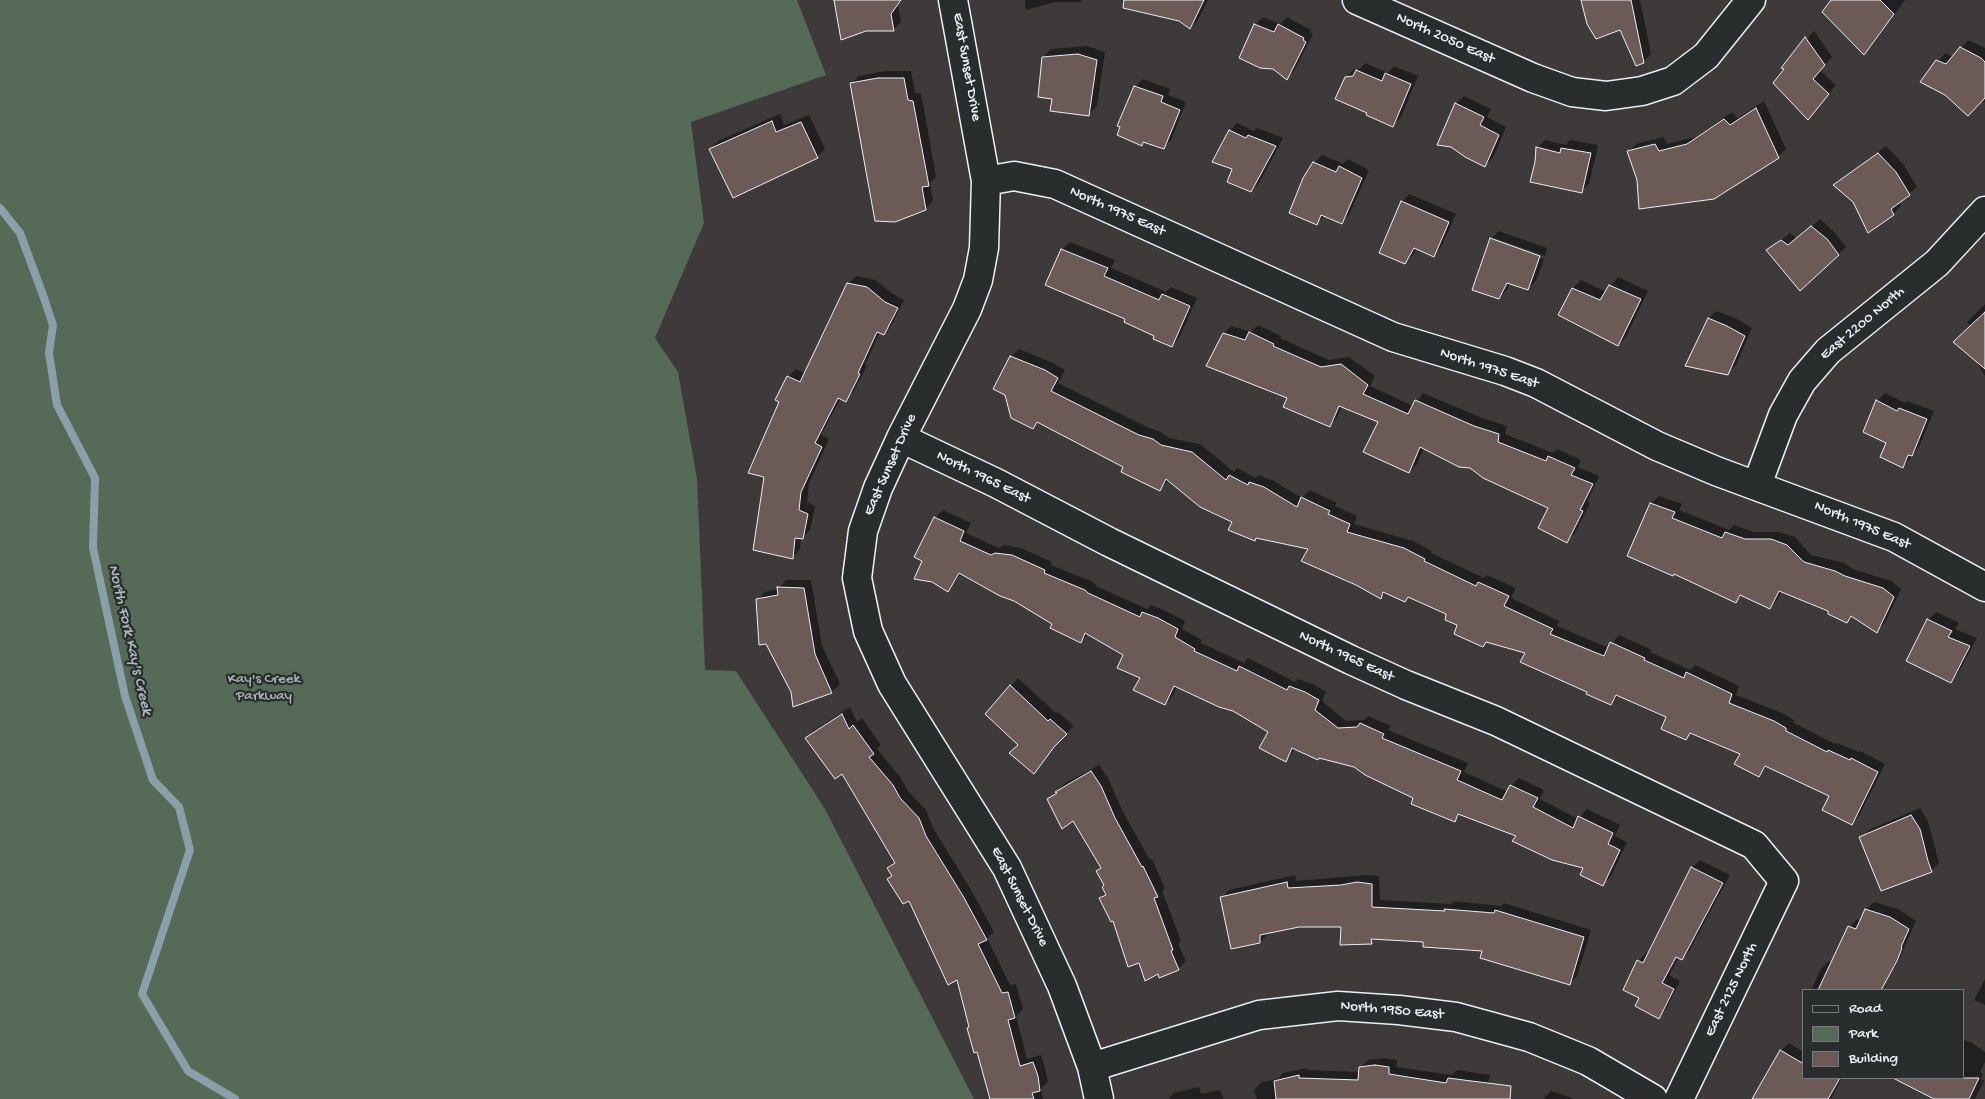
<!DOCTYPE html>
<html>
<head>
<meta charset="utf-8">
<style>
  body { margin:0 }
  #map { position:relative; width:1985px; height:1099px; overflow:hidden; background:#3e3a3a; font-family:"Gochi Hand",sans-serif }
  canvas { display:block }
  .legend { position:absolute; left:1802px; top:989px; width:162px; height:90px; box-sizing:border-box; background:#2a2d2e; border:1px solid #767b7f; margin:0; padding:6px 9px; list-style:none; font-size:15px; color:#e8f1f8 }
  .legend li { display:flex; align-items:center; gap:10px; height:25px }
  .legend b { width:25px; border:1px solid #767b7f }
</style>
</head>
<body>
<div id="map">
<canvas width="1985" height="1099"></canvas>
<ul class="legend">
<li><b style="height:6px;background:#2a2d2e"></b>Road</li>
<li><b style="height:14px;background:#556b57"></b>Park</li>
<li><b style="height:14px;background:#6c5a57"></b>Building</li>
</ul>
</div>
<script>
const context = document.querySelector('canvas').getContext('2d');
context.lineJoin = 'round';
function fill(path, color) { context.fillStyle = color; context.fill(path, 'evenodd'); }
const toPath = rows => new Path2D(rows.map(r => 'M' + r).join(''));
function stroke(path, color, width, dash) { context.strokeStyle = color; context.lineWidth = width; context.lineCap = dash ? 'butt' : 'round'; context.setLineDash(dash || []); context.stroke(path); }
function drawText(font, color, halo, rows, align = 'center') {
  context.font = font + ' "Gochi Hand",sans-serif'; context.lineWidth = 4.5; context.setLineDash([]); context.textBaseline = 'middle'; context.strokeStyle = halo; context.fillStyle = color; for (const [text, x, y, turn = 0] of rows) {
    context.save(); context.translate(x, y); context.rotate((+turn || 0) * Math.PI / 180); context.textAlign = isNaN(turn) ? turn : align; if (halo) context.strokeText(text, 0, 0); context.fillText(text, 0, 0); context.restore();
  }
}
const green = toPath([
  [0,0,797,0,826,75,691,122,704,223,655,338,678,372,697,479,705,670,736,671,825,809,974,1099,0,1099]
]);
const shadow = toPath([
  [835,0,902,0,898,5,901,22,893,30],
  [1025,0,1082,0,1080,2,1055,2,1026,10],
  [1152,0,1208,0,1198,20,1190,28],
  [1582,0,1640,0,1651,54,1643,62,1621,29],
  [1833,0,1905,0,1872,45,1864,53],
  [1263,17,1280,24,1287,17,1311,30,1310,32,1313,34,1294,71,1287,78,1255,25],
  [1814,31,1832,57,1820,71,1836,85,1815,110,1786,69,1783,67],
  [1968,40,1985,48,1985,102,1946,94,1922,82,1945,53,1954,57],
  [1087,46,1105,52,1097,106,1089,114,1053,98,1043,57,1051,49],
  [1365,63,1388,73,1394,66,1418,76,1401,117,1393,125,1369,112,1346,78,1354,69,1360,69],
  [886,71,911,71,915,93,921,93,936,177,930,183,933,201,925,209,851,84,859,76],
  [1143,79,1170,89,1168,95,1186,102,1171,140,1164,147,1145,141,1142,144,1135,87],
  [1464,96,1491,109,1487,117,1506,127,1493,158,1485,166,1456,104],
  [1764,101,1786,149,1778,157,1713,198,1638,179,1629,151,1636,144,1663,137,1667,144,1696,137,1732,112,1738,118],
  [780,114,784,125,809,115,825,149,817,157,710,149,718,141],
  [1237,123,1254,131,1257,128,1283,138,1259,183,1251,191,1234,168,1230,131],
  [1545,140,1566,145,1570,140,1598,145,1589,184,1581,191,1537,162,1537,148],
  [1886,146,1903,164,1917,187,1899,202,1901,206,1893,214,1854,201,1835,185,1843,178],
  [1322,155,1343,164,1348,159,1369,170,1349,215,1341,222,1325,215,1316,224,1314,163],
  [1409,194,1456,214,1441,247,1434,255,1417,248,1413,255,1405,263,1402,202],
  [1820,219,1834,232,1846,247,1838,255,1768,250,1790,233,1797,239],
  [1499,231,1547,248,1545,256,1494,238,1494,241,1544,259,1536,281,1528,289,1510,283,1507,290,1499,298,1491,239],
  [1070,242,1115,260,1111,268,1166,292,1171,287,1197,298,1179,338,1171,346,1127,319,1062,250],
  [856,276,875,280,893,294,904,300,891,326,883,334,880,332,865,365,867,366,853,392,845,400,841,398,821,435,829,439,809,483,807,502,815,506,810,530,801,538,800,549,793,557,781,401,788,377,796,369,805,373,848,284],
  [1618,277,1648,291,1626,337,1618,345,1560,315,1573,288,1581,280,1606,292],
  [1985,304,1985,376,1974,358,1971,326,1967,322],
  [1716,311,1735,318,1752,328,1736,365,1728,373,1709,319],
  [1258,325,1281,336,1280,338,1329,360,1349,357,1375,376,1370,386,1413,406,1423,393,1482,418,1507,426,1505,434,1553,453,1557,449,1581,460,1578,467,1599,476,1587,502,1590,503,1575,533,1567,541,1550,508,1470,467,1424,448,1417,464,1409,472,1380,421,1342,406,1337,418,1329,426,1289,397,1224,333,1231,326,1251,332],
  [1019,349,1053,363,1065,370,1058,383,1147,427,1161,432,1169,438,1200,444,1234,472,1237,468,1256,478,1258,475,1272,480,1302,498,1310,490,1337,503,1335,506,1357,516,1354,524,1413,541,1432,551,1431,553,1484,578,1487,575,1516,588,1511,598,1559,621,1557,626,1609,648,1619,635,1652,650,1650,652,1690,670,1695,665,1739,686,1736,695,1782,713,1794,720,1794,723,1835,744,1837,743,1859,752,1860,751,1885,764,1859,816,1852,824,1831,796,1768,766,1759,775,1742,753,1692,732,1686,739,1668,717,1618,696,1611,704,1526,653,1488,641,1483,645,1448,614,1409,596,1405,601,1386,592,1380,597,1310,548,1257,537,1254,540,1233,521,1169,480,1160,489,1125,466,1039,422,1033,427,1011,357],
  [1885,393,1905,403,1907,401,1934,411,1919,447,1903,467,1888,442,1877,401],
  [1659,496,1682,504,1679,510,1729,530,1734,525,1754,532,1779,532,1795,537,1811,555,1844,563,1853,569,1891,581,1901,589,1885,623,1877,631,1853,616,1847,621,1830,611,1782,591,1777,600,1770,608,1743,595,1736,601,1651,504],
  [943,510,971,523,966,533,999,548,1004,545,1021,548,1052,562,1051,565,1093,582,1096,586,1147,609,1151,605,1166,611,1185,621,1182,629,1202,640,1201,643,1244,663,1248,658,1295,682,1298,679,1313,684,1326,692,1322,701,1346,721,1364,720,1368,716,1391,726,1388,730,1468,763,1464,772,1508,792,1511,786,1519,778,1544,790,1540,799,1578,819,1587,809,1620,825,1615,836,1627,842,1611,876,1603,884,1585,867,1518,835,1461,813,1454,820,1354,766,1296,748,1286,760,1269,732,1233,710,1177,686,1173,696,1165,704,1125,655,1088,634,1081,641,1014,599,961,573,948,591,924,560,935,518],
  [786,580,811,580,822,646,840,684,832,692,794,705,792,691,757,600,765,592,778,589],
  [1936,612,1959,623,1955,629,1977,638,1958,673,1950,681,1928,620],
  [1018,678,1057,714,1058,712,1074,726,1060,739,1034,772,1019,745,1011,686],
  [850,707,857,722,862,718,881,745,877,749,900,777,908,791,926,810,933,828,970,888,994,932,987,938,1010,985,1016,984,1023,1009,1016,1016,1027,1059,1041,1055,1045,1068,1048,1082,1041,1089,1043,1099,991,1099,958,978,889,868,896,861,843,772,806,738,814,731],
  [1099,765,1108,778,1122,810,1150,860,1152,859,1165,888,1162,891,1181,941,1178,944,1186,961,1178,969,1159,972,1140,961,1100,898,1106,892,1102,867,1073,819,1048,800,1064,784],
  [1920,808,1928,821,1939,863,1931,871,1861,837,1869,830],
  [1700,860,1730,875,1689,951,1682,959,1679,957,1669,975,1680,981,1666,1009,1658,1017,1640,997,1638,961,1646,953,1649,954,1692,868],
  [1295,875,1296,881,1365,875,1379,876,1380,900,1451,904,1454,901,1501,906,1504,903,1591,930,1577,976,1569,984,1483,950,1424,941,1375,938,1371,942,1342,925,1299,926,1268,932,1268,934,1260,942,1222,898,1229,890],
  [1874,902,1898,909,1916,921,1896,966,1889,974,1881,970,1875,990,1811,990,1821,969,1829,961,1832,963,1849,927,1857,919,1861,921,1867,909],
  [1985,979,1985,1005,1974,1000],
  [1964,1040,1972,1043,1985,1052,1985,1062,1980,1072,1983,1074,1981,1079,1984,1081,1975,1099,1937,1099,1920,1090,1926,1078,1964,1078],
  [1789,1043,1804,1052,1804,1078,1842,1078,1831,1099,1767,1099,1781,1051],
  [1384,1058,1397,1060,1396,1067,1452,1075,1457,1070,1490,1075,1484,1099,1257,1099,1254,1090,1262,1082,1278,1079,1283,1073,1307,1068,1307,1070,1360,1072,1360,1068,1368,1060],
  [1199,1087,1201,1094,1220,1090,1224,1099,1168,1099,1174,1093],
  [1551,1091,1572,1098,1574,1099,1543,1099]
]);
const stream = toPath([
  [0,208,20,233,44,298,53,325,49,353,57,405,95,478,93,548,125,696,153,780,179,807,190,850,142,994,188,1071,235,1099]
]);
const building = toPath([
  [834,0,901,0,891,14,894,31,866,31,841,40,834,0],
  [1124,0,1204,0,1190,29,1179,21,1123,8,1124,0],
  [1581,0,1631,0,1644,63,1636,66,1620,30,1596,39,1587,24,1581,0],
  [1831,0,1880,0,1894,14,1864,55,1822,12,1831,0],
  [1254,24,1274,32,1278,24,1304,38,1303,40,1306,42,1287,80,1273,69,1260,68,1239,58,1254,24],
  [1805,37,1825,65,1813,79,1829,94,1808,120,1773,83,1784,69,1781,68,1805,37],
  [1960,47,1981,58,1985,62,1985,98,1968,116,1945,95,1920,82,1936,60,1946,64,1960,47],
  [1078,54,1097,60,1089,116,1050,111,1052,99,1038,97,1042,57,1078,54],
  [1356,70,1382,81,1385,73,1411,84,1393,127,1366,115,1367,113,1335,99,1345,77,1353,76,1356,70],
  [878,78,904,78,908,100,913,101,929,186,922,187,926,210,895,222,875,221,850,83,878,78],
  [1134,86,1163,96,1161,102,1180,110,1164,149,1143,142,1142,146,1117,135,1120,127,1117,126,1134,86],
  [1455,103,1484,117,1480,125,1499,135,1485,167,1465,157,1451,147,1437,145,1455,103],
  [1756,108,1779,158,1714,199,1639,209,1637,180,1627,151,1655,144,1659,151,1687,144,1724,119,1730,125,1756,108],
  [772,121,776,132,801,122,818,158,733,198,709,149,772,121],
  [1229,130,1246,138,1248,135,1276,146,1251,192,1227,182,1232,169,1212,162,1229,130],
  [1536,147,1560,153,1561,148,1591,153,1582,193,1530,182,1535,162,1536,147],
  [1878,153,1896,172,1910,195,1891,209,1894,215,1868,233,1853,202,1833,185,1878,153],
  [1313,162,1336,172,1339,166,1362,178,1342,224,1321,215,1317,225,1289,213,1303,178,1313,162],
  [1401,201,1449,222,1434,257,1414,248,1405,264,1379,253,1401,201],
  [1811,226,1827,239,1839,255,1800,291,1766,250,1781,240,1788,245,1811,226],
  [1490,238,1540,256,1528,290,1507,283,1499,299,1472,290,1490,238],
  [1061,249,1108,268,1104,276,1159,300,1162,294,1190,306,1172,347,1153,339,1154,336,1124,322,1125,319,1045,285,1061,249],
  [847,283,867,287,885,302,898,308,884,335,877,332,858,373,860,374,846,402,838,398,815,443,822,447,801,492,799,510,808,514,803,539,795,538,793,559,753,550,764,477,748,473,779,402,775,400,787,376,800,382,847,283],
  [1609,285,1641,299,1618,346,1558,315,1572,288,1600,300,1609,285],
  [1985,312,1985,369,1953,342,1985,312],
  [1708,318,1727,326,1745,336,1728,375,1685,366,1708,318],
  [1249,332,1274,344,1273,346,1321,367,1341,364,1368,385,1363,394,1408,414,1415,400,1474,426,1499,434,1498,442,1546,461,1548,456,1575,468,1571,475,1593,484,1580,510,1583,511,1567,543,1538,528,1548,508,1483,478,1470,468,1459,467,1420,447,1409,473,1363,452,1378,422,1339,406,1330,427,1283,407,1287,398,1206,366,1223,333,1245,340,1249,332],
  [1010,356,1045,370,1058,378,1051,391,1139,435,1153,439,1161,445,1192,452,1226,480,1229,475,1248,485,1249,482,1264,487,1297,507,1301,497,1330,511,1328,514,1350,524,1347,532,1404,548,1425,559,1424,561,1476,586,1478,582,1509,596,1504,606,1553,629,1550,634,1604,656,1610,642,1645,658,1644,660,1684,678,1686,672,1732,694,1729,703,1774,721,1786,728,1786,731,1827,752,1828,750,1850,760,1851,758,1878,772,1852,825,1822,810,1829,796,1765,766,1759,777,1734,764,1740,754,1690,733,1686,740,1661,729,1666,717,1616,695,1611,705,1586,694,1587,692,1520,662,1525,653,1486,642,1483,647,1454,634,1457,625,1445,620,1446,614,1408,597,1405,602,1383,592,1381,599,1356,585,1301,561,1308,549,1256,538,1255,541,1228,530,1232,522,1200,507,1166,479,1160,491,1121,472,1123,467,1037,422,1033,429,1011,418,1005,395,993,389,1010,356],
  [1876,400,1897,411,1899,408,1927,419,1912,456,1908,455,1903,468,1880,457,1886,443,1863,432,1876,400],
  [1650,503,1675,512,1672,518,1722,538,1725,532,1745,539,1771,539,1787,545,1804,562,1835,571,1845,576,1883,588,1894,597,1877,633,1851,616,1847,623,1828,614,1828,611,1779,591,1770,609,1740,595,1736,603,1674,574,1673,576,1627,556,1650,503],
  [934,517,964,531,960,541,991,555,995,553,1012,555,1045,570,1044,573,1085,590,1088,593,1140,617,1142,612,1158,618,1178,629,1175,637,1195,649,1194,651,1237,671,1239,666,1287,690,1289,686,1305,692,1319,700,1315,710,1338,728,1357,727,1360,723,1384,734,1382,738,1461,771,1457,780,1502,800,1510,785,1538,798,1533,807,1573,828,1578,816,1613,833,1608,844,1620,850,1603,886,1580,875,1583,868,1552,860,1512,841,1516,836,1458,814,1455,822,1411,804,1413,798,1365,775,1354,767,1319,758,1318,760,1292,748,1286,762,1259,748,1268,732,1233,711,1219,707,1174,686,1165,705,1133,690,1140,678,1117,668,1123,655,1085,633,1081,643,1050,628,1052,624,1014,601,1000,596,959,573,948,592,932,582,914,579,922,561,914,557,934,517],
  [777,587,804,588,815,654,832,693,793,707,791,692,766,644,759,645,756,599,778,595,777,587],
  [1927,619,1952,631,1948,637,1970,646,1951,683,1906,661,1927,619],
  [1010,685,1048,721,1050,719,1067,734,1054,747,1034,774,1009,753,1018,745,985,714,1010,685],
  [842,714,849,729,853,725,874,754,869,757,893,785,900,798,919,818,926,836,963,896,987,940,978,944,1002,993,1008,992,1015,1018,1008,1020,1020,1066,1033,1062,1038,1076,1040,1091,1032,1093,1034,1099,990,1099,977,1052,974,1053,967,1028,969,1027,957,980,948,985,909,901,903,904,887,879,892,876,887,868,895,863,842,774,835,779,805,738,842,714],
  [1091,771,1101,786,1115,818,1142,867,1143,866,1158,897,1154,898,1173,950,1171,951,1179,970,1159,978,1158,974,1145,981,1139,963,1128,967,1113,921,1111,922,1099,898,1106,895,1102,887,1104,885,1096,871,1101,868,1073,821,1062,829,1047,799,1057,793,1055,792,1091,771],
  [1911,815,1920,829,1928,861,1932,872,1881,891,1859,837,1911,815],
  [1691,867,1723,883,1682,960,1676,957,1662,983,1674,989,1659,1019,1635,1006,1639,998,1623,990,1637,960,1643,963,1691,867],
  [1287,882,1288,888,1341,885,1357,882,1372,884,1372,907,1445,911,1444,909,1494,913,1495,910,1584,937,1570,985,1480,958,1482,951,1423,947,1423,942,1371,939,1372,944,1340,945,1341,927,1299,927,1260,935,1260,943,1231,949,1220,897,1287,882],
  [1865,909,1890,917,1909,929,1901,947,1902,948,1897,961,1881,990,1818,990,1848,926,1856,929,1865,909],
  [1780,1050,1804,1064,1804,1078,1840,1078,1828,1099,1752,1099,1780,1050],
  [1375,1065,1389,1067,1389,1074,1446,1083,1448,1078,1511,1086,1510,1099,1276,1099,1274,1081,1299,1075,1299,1078,1358,1080,1359,1067,1375,1065],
  [1893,1078,1979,1078,1969,1099,1934,1099,1893,1078]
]);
const minor = toPath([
  [953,0,986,181,984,248,978,280,967,309,901,438,878,488,863,531,857,578,868,631,892,684,1007,868,1062,986,1092,1067,1099,1099],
  [1357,0,1533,78,1572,92,1606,96,1642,91,1673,81,1706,56,1751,0],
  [986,181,1014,176,1055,184,1393,337,1505,371,1536,383,1657,446,1716,471,1894,537,1985,587],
  [901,438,996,483,1109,542,1351,660,1406,685,1496,721,1754,845,1784,881,1679,1099],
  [1757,485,1783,415,1802,381,1828,351,1937,263,1985,211],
  [1092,1067,1259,1015,1338,1006,1399,1010,1456,1017,1529,1037,1588,1061,1653,1099]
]);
const streetNames = [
  ["North 2050 East",1445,39,24],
  ["East Sunset Drive",966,67,80],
  ["North 1975 East",1117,212,24],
  ["East 2200 North",1863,324,-40],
  ["North 1975 East",1489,369,18],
  ["East Sunset Drive",891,465,-66],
  ["North 1965 East",983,478,26],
  ["North 1975 East",1862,526,23],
  ["North 1965 East",1346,657,25],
  ["East Sunset Drive",1019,897,63],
  ["East 2125 North",1732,990,-64],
  ["North 1950 East",1392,1011,5]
];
const parkNames = [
  ["Kay's Creek",264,680],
  ["Parkway",264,697]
];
const waterNames = [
  ["North Fork Kay's Creek",129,640,77]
];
fill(green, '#556b57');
fill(shadow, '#0007');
stroke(stream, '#8b9fa8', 8);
fill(building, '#6c5a57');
stroke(building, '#e8f1f8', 1);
stroke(minor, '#e8f1f8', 31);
stroke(minor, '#2a2d2e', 28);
drawText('15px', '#e8f1f8', '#2a2d2e', streetNames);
drawText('15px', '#a6b5b0', '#2a2d2e', parkNames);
drawText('italic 16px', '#aabbc2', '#2a2d2e', waterNames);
</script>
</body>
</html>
